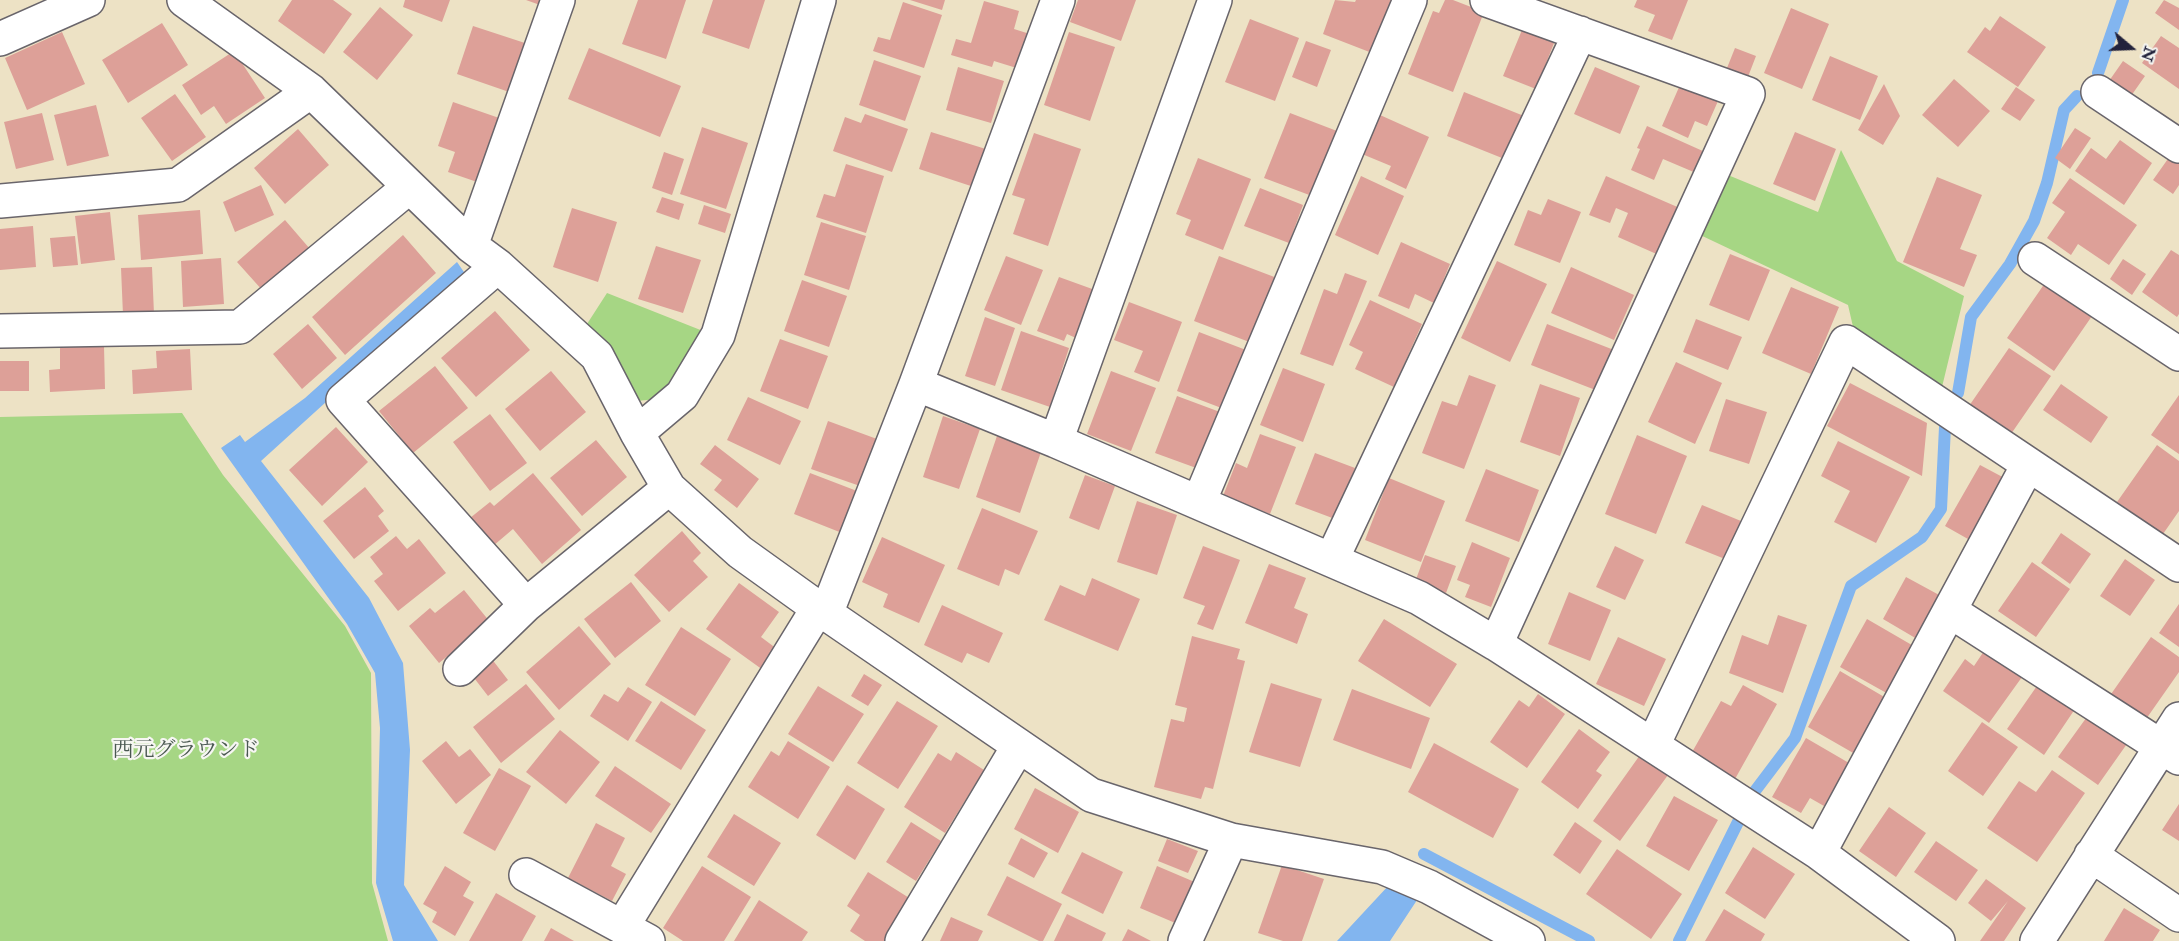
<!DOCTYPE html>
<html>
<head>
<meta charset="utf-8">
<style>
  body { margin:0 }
  #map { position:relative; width:2179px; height:941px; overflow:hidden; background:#ede2c5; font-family:"IM FELL Double Pica",serif }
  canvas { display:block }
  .north { position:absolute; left:2101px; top:18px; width:60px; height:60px; -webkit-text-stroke:4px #f6f6f2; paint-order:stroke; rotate:109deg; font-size:16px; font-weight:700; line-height:24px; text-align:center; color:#22223b }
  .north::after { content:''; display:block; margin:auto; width:21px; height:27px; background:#22223b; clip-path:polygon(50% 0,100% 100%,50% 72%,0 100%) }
</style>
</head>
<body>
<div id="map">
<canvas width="2179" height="941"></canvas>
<div class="north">N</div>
</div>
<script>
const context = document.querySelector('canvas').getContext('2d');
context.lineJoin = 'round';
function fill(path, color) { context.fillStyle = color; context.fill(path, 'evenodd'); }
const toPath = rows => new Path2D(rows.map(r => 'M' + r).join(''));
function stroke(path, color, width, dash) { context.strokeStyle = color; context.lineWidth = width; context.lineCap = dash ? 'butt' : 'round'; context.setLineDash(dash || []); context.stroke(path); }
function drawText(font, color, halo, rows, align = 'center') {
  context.font = font + ' "IM FELL Double Pica","Noto Serif JP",serif'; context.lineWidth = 4.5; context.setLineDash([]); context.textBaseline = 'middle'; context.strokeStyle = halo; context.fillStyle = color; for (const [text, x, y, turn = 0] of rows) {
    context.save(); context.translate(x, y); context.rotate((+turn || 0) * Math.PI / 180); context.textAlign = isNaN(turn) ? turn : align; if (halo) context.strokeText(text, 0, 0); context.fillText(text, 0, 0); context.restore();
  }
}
const green = toPath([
  [1841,150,1897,261,1964,296,1942,387,1854,331,1848,305,1696,233,1723,173,1818,212],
  [607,293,703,331,658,399,636,401,613,359,587,324],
  [182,413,223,475,345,626,371,673,372,883,388,941,0,941,0,417]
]);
const water = toPath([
  [457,262,466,275,261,461,369,598,403,663,410,750,404,885,438,941,393,941,376,883,380,728,375,673,347,624,221,448,240,435,245,442,305,398],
  [1389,885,1419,897,1390,941,1337,941]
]);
const stream = toPath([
  [2098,73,2123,0],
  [1958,393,1971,317,2010,264,2034,221,2047,183,2064,110,2077,96],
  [1755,791,1795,738,1851,586,1922,537,1941,509,1945,427],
  [1424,854,1589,941],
  [1679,941,1739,820]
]);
const building = toPath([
  [292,0,333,0,352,14,324,54,278,21],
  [405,0,450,0,442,22,403,7],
  [526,0,542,0,540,5],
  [638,0,686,0,666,59,622,44],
  [713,0,765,0,749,49,702,33],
  [910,0,945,0,942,10],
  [1078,0,1136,0,1121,41,1070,22],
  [1335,0,1355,2,1356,0,1392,0,1372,53,1323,34],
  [1445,0,1453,0,1484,12,1453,92,1408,74,1433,11,1439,13],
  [1637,0,1688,0,1672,40,1648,31,1655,15,1634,7],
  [2164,0,2179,8,2179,30,2155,13],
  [984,1,1019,11,1014,29,1033,35,1023,70,994,61,992,67,951,55,956,39,971,43],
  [903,2,942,15,924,68,873,51,878,37,890,40],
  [380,7,413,35,377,80,343,52],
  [1791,8,1829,24,1802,89,1764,73],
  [2000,16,2046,47,2018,87,1967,52,1985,27,1990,31],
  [1250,19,1299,38,1275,101,1225,82],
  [162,23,188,65,128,103,102,60],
  [473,26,528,44,512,93,457,74],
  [1522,30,1554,43,1536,89,1503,76],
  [62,32,85,84,27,110,5,58],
  [1069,32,1115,47,1090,121,1044,105],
  [2161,36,2179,48,2179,89,2142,63],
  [1306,41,1331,50,1317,87,1292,77],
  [589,48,681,86,660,137,568,99],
  [1735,48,1756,56,1746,82,1725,73],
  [234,51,265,98,226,124,214,106,201,115,182,85],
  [1830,56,1878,76,1860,120,1812,100],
  [874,60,921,76,905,121,859,105],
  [2123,61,2145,76,2131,96,2109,81],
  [958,67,1004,81,991,123,946,110],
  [1595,67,1640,86,1620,134,1574,114],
  [1954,79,1990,111,1958,147,1922,115],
  [1884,84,1900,116,1883,145,1858,130],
  [1680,85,1718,101,1707,126,1695,121,1688,138,1662,126],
  [2016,87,2035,100,2020,121,2001,109],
  [1464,92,1524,116,1507,160,1447,136],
  [175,94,206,137,172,161,141,118],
  [453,102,502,119,480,183,448,172,455,152,438,146],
  [96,105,109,156,67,166,54,115],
  [42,113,54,160,16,169,4,122],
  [1290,113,1337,131,1312,196,1264,178],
  [865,114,908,129,892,172,833,151,845,117,861,123],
  [1380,115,1429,137,1406,189,1385,179,1391,166,1362,154],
  [1647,126,1705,152,1696,173,1663,159,1654,180,1631,170,1640,149,1637,148],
  [702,127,748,143,726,209,680,194],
  [2075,128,2091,138,2070,169,2055,158],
  [298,129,329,165,285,204,254,168],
  [931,132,989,150,977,188,919,169],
  [1795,132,1836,149,1815,201,1773,184],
  [1034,133,1081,149,1048,246,1013,234,1025,199,1012,195],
  [2120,140,2152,163,2124,205,2075,171,2091,148,2106,159],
  [664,152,684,159,672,195,652,188],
  [2170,156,2179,162,2179,185,2173,194,2153,180],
  [1198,158,1251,179,1223,250,1185,235,1191,220,1176,214],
  [846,164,884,176,866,233,816,217,824,194,835,197],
  [1361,176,1404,196,1378,255,1335,235],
  [1606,176,1682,209,1661,256,1618,237,1628,213,1616,208,1610,223,1589,215],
  [1937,177,1982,195,1960,249,1977,255,1964,287,1903,262],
  [2070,178,2137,225,2109,265,2078,244,2071,255,2047,238,2065,212,2052,203],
  [261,185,274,215,235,232,223,202],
  [1260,188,1303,205,1289,243,1244,226],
  [662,197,684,204,679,220,656,212],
  [1548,199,1581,212,1560,263,1514,245,1528,210,1541,215],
  [704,205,731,214,725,233,698,224],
  [572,208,617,222,598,282,553,267],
  [200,210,203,254,141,260,138,215],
  [110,212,115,260,81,264,75,216],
  [285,220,310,249,263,291,237,262],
  [821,222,866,236,849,290,804,275],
  [33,226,36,267,0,270,0,229],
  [403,235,436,273,345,355,312,317],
  [75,236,78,265,53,267,50,238],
  [1401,242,1450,264,1434,303,1415,294,1409,309,1378,296],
  [656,246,701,260,683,313,638,299],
  [2171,250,2179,255,2179,314,2177,317,2142,292],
  [1730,254,1770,270,1749,321,1709,305],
  [1006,256,1043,270,1021,325,984,310],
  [1219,256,1277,278,1252,343,1194,321],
  [221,258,224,304,183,307,181,261],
  [2123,259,2146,274,2132,295,2110,279],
  [1497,261,1547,284,1510,362,1461,338],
  [152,267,154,314,123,315,121,268],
  [1571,267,1634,295,1614,340,1551,313],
  [1345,273,1367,281,1333,366,1300,354,1324,289,1337,294],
  [1059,277,1095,290,1076,338,1067,334,1064,341,1037,331],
  [802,280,847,296,829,347,784,331],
  [2045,283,2092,316,2054,371,2007,338],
  [1791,287,1839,307,1811,374,1762,353],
  [1370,300,1422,324,1394,387,1355,369,1363,352,1349,345],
  [1129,302,1182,322,1159,382,1134,372,1143,351,1114,340],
  [495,311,530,350,476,397,441,358],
  [985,317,1015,328,995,386,965,376],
  [1696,319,1742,337,1728,370,1683,352],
  [308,324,337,358,302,389,273,354],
  [1547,324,1614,350,1598,391,1531,365],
  [1021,331,1069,348,1050,407,1001,390],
  [1199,332,1246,350,1224,409,1177,391],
  [780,339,828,356,808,409,760,391],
  [104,346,105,389,50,392,49,370,60,369,60,347],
  [2009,348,2051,376,2011,434,1969,406],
  [190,349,192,390,133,394,132,370,157,368,156,351],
  [0,361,29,361,29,391,0,391],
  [1676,362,1722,383,1695,444,1648,422],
  [435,366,468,408,413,453,379,411],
  [1283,368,1325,384,1303,442,1260,425],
  [551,371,586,412,540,451,505,409],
  [1111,371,1156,388,1131,451,1087,434],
  [1469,375,1496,385,1464,469,1422,453,1442,401,1457,406],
  [1850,383,1927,423,1922,476,1827,426],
  [1540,384,1580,398,1560,456,1520,442],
  [2061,384,2108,417,2091,443,2043,410],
  [2179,395,2179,454,2151,435],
  [1177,396,1220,412,1199,469,1155,453],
  [748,397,801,421,780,465,727,440],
  [1726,399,1767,412,1749,464,1709,451],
  [490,414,527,463,490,491,453,442],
  [943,416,980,429,959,489,923,477],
  [828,421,877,439,860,486,811,469],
  [336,427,368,462,322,506,289,470],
  [1260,434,1296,447,1270,514,1223,496,1236,463,1247,468],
  [1637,435,1687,456,1656,534,1605,514],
  [997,436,1041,452,1020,513,976,497],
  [596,440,627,477,582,516,550,478],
  [1838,441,1910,477,1876,543,1834,522,1850,491,1821,476],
  [715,445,759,479,737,508,714,490,722,480,700,464],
  [2157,445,2179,461,2179,511,2163,534,2117,502],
  [1315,453,1355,468,1335,519,1295,504],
  [1980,465,2010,481,1975,543,1945,526],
  [1486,469,1539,490,1519,542,1465,521],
  [533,473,581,530,542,564,513,529,493,546,470,518,490,502,494,506],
  [810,473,857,491,842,533,794,514],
  [1085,475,1115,486,1099,530,1069,518],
  [1389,478,1445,501,1421,562,1365,540],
  [365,487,384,511,378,516,389,531,354,559,323,521],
  [1137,501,1177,515,1157,575,1117,562],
  [1702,505,1741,521,1725,559,1685,543],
  [982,508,1038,531,1019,575,1005,569,999,586,957,569],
  [682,531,701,553,693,561,708,577,669,612,634,575],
  [2061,533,2091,554,2070,584,2041,563],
  [396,536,407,549,419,539,446,573,398,611,374,581,383,574,370,557],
  [882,537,945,565,919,623,883,607,888,594,862,582],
  [1472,542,1510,558,1491,607,1465,597,1470,585,1457,580],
  [1203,546,1240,560,1213,630,1197,624,1205,606,1183,598],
  [1615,546,1644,560,1625,600,1596,587],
  [1425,555,1456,566,1446,593,1415,582],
  [2125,559,2155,580,2130,616,2100,596],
  [2032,562,2070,589,2036,637,1998,611],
  [1269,564,1306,578,1294,608,1308,614,1297,644,1245,623],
  [1906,577,1941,596,1917,639,1883,619],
  [1092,578,1140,599,1118,651,1044,620,1060,585,1085,596],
  [631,582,661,621,615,658,584,619],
  [739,583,779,612,761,637,777,649,763,670,706,629],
  [464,590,490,622,439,663,409,626,430,608,435,613],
  [1569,592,1611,610,1590,661,1548,644],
  [2179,604,2179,647,2159,633],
  [942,605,1003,633,989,663,967,653,962,663,924,645],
  [1778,615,1807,625,1783,693,1729,673,1742,635,1768,645],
  [1384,619,1457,664,1430,707,1358,661],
  [1867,619,1917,648,1890,695,1840,667],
  [579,626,611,664,559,710,526,672],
  [681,627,731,659,695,716,645,685],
  [1192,636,1240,649,1237,659,1245,661,1213,789,1205,787,1201,799,1154,787,1171,719,1184,722,1187,708,1175,705],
  [1618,637,1666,659,1644,706,1596,684],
  [2151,637,2179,657,2179,672,2144,722,2109,697],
  [1984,651,2022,677,1989,723,1943,691,1965,659,1974,666],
  [491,658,508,680,488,696,471,674],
  [1840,671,1886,698,1855,754,1808,727],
  [864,674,882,685,868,706,851,696],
  [1271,683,1322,699,1300,767,1249,752],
  [2039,683,2075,709,2044,755,2007,729],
  [526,684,555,719,501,763,473,727],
  [1743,685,1777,704,1735,779,1691,754,1721,701,1731,706],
  [818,686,864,714,833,762,788,734],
  [628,687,652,702,628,741,590,716,604,694,618,702],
  [1352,689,1430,718,1411,769,1333,740],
  [1538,694,1565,714,1527,768,1490,742,1519,700,1529,707],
  [661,701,706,730,681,770,635,741],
  [897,701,938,726,898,789,857,763],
  [2089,714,2129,741,2098,785,2058,757],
  [1982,722,2018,747,1983,796,1948,771],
  [1579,729,1610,752,1596,771,1602,775,1578,809,1541,782],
  [560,730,600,762,566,804,526,772],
  [1806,738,1849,763,1824,806,1810,798,1801,813,1772,797],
  [446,741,459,757,470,749,491,775,456,804,422,761],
  [788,741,830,767,798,819,748,787,771,751,779,756],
  [1434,743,1519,789,1493,838,1408,792],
  [956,752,984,770,945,833,904,807,938,753,951,761],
  [1640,755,1668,775,1620,841,1593,821],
  [615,766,671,804,651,833,595,796],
  [499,768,531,786,495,851,463,833],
  [2052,770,2085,793,2037,862,1987,828,2019,781,2036,792],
  [847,785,885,809,855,860,816,835],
  [1035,788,1079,812,1058,853,1014,829],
  [1674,796,1718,820,1689,871,1646,846],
  [2179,804,2179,841,2162,830],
  [1889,807,1926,833,1896,877,1859,851],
  [734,814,781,843,754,886,707,857],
  [911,822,941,841,916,881,886,862],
  [1575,822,1602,841,1580,874,1553,855],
  [596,823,625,838,611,866,626,874,612,901,568,878],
  [1021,838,1048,853,1034,878,1008,864],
  [1167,839,1198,851,1188,873,1158,861],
  [1936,841,1978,870,1956,901,1914,872],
  [1753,847,1795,874,1765,919,1725,893],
  [1617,849,1682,894,1651,939,1586,894],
  [1082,852,1123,872,1103,914,1061,893],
  [1282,865,1324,879,1302,941,1283,941,1258,933],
  [445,866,471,882,463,896,474,902,455,936,432,922,437,912,423,904],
  [702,866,751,897,724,941,683,941,663,928],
  [1157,866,1197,883,1180,925,1140,908],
  [868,872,914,901,889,941,865,941,850,931,860,915,847,906],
  [1007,876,1062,904,1043,941,1039,941,987,915],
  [1986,879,2026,908,2004,941,1980,941,2008,901,1991,921,1968,903],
  [496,893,536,916,522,941,469,941],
  [759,900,808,932,802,941,734,941],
  [2124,908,2160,930,2153,941,2104,941],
  [1724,909,1765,934,1761,941,1705,941],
  [1067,914,1106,933,1102,941,1054,941],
  [951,917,983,931,978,941,940,941],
  [551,928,574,941,544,941],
  [1128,929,1151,941,1122,941]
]);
const minor = toPath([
  [184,0,311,91,471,246],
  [558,0,471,246,498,266,597,356,637,433,669,488,740,552,818,608,1091,795,1231,840,1382,867,1429,887,1528,941],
  [1215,0,1056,441,1419,598,1496,644,1819,853,1938,941],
  [1487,0,1748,94,1496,644],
  [0,39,88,0],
  [2098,92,2179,146],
  [0,201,178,185,311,91],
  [2035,259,2179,354],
  [498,266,343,400,526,605,669,488],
  [0,331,240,327,409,187],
  [916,384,1056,441],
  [637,433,682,395,718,335,819,0],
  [1199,502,1410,0],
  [1332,559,1580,33],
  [1950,611,2179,758],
  [826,614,916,384,1058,0],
  [460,669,526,605],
  [1653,745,1846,342,2179,565],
  [1819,853,2028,465],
  [2091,855,2179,915],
  [526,875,648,941],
  [622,927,818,608],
  [902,941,1018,747],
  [1185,941,1231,840],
  [2037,941,2179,719]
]);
const parkNames = [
  ["西元グラウンド",186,751]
];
fill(green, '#a6d684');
fill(water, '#82b5ef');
stroke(stream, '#82b5ef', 12);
fill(building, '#dda098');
stroke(minor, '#69656b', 36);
stroke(minor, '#fff', 33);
drawText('21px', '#4a5851', '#f6f6f2', parkNames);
</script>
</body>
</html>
